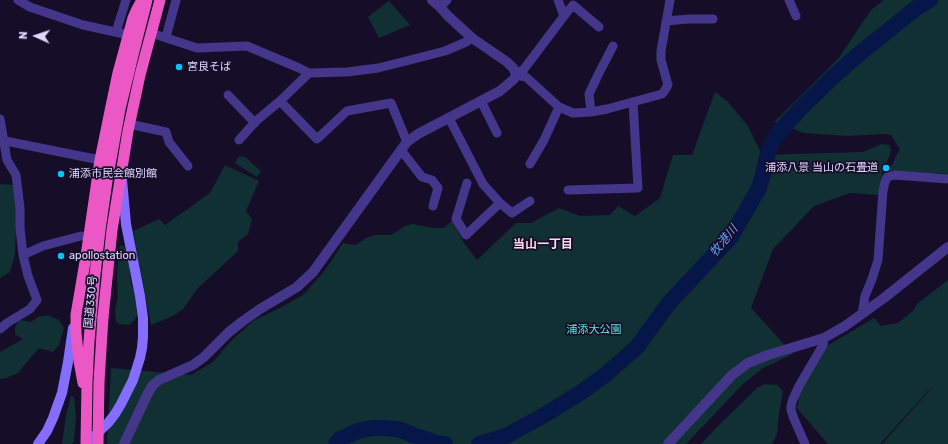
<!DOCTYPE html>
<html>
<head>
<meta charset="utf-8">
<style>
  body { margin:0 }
  #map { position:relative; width:948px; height:444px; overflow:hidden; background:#160e29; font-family:Rubik,sans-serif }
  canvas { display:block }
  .north { position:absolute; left:16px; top:16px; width:40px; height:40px; -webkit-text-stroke:3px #160e29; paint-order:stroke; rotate:273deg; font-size:11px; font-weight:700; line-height:16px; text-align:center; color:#e0d6ff }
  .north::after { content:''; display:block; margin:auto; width:14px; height:18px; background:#e0d6ff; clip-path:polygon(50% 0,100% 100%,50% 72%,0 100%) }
</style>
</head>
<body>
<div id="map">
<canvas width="948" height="444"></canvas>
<div class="north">N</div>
</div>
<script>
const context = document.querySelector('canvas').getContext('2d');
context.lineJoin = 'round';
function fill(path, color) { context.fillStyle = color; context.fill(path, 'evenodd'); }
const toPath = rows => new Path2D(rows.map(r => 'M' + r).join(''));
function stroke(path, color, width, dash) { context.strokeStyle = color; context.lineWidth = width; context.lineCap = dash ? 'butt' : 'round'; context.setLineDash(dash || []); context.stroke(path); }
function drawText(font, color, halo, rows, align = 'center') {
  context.font = font + ' Rubik,"Noto Sans JP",sans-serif'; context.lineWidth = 3.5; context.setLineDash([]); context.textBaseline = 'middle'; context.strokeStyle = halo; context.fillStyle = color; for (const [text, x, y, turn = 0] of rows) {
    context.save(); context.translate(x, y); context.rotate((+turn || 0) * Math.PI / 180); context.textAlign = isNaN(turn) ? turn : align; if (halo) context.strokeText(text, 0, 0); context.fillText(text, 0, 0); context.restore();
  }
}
const green = toPath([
  [884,0,948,0,948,174,890,171,895,158,900,149,891,135,885,134,848,136,804,133,774,122,838,59,871,10],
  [389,1,410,25,379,38,368,17],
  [715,92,728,102,748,126,762,155,863,152,882,144,889,145,891,150,890,155,882,172,879,195,850,193,814,206,773,249,751,308,793,354,763,368,744,383,686,444,107,444,111,368,191,375,213,362,231,341,253,321,278,309,303,295,323,273,343,243,356,245,366,238,375,235,391,235,405,226,412,224,433,228,444,228,452,221,464,243,477,260,516,223,531,223,559,208,580,216,610,215,618,206,635,216,660,198,673,155,692,155],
  [239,156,245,157,261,171,257,177,235,163],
  [225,165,259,181,246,211,252,219,248,234,238,242,238,251,197,289,183,309,173,316,151,325,133,231,159,219,165,225,210,193],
  [0,184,14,185,17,196,15,255,10,272,0,278],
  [121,245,124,246,129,262,131,283,135,294,137,315,135,319,129,325,119,324,116,321,115,310,118,298,117,275,119,248],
  [948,280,948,444,882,444,929,391,927,389,928,391,880,444,828,444,796,407,799,404,798,400,800,390,825,347,874,318,881,326,898,323,914,310,917,304],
  [48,315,59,320,64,328,59,345,53,352,39,348,31,357,18,373,6,378,0,379,0,352,23,339,15,334,15,327,20,320,31,322,38,317],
  [765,384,777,385,783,391,779,414,777,434,772,444,701,444,716,428,757,388],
  [71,396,74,397,76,416,74,441,72,444,62,444,66,416]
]);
const river = toPath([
  [336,444,340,439,358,431,372,428,382,428,398,429,416,436,437,443,445,444],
  [479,444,493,440,508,435,546,414,580,393,605,375,637,347,669,303,731,237,759,188,763,175,768,153,773,141,779,132,801,108,834,76,859,54,915,9,930,0]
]);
const minor = toPath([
  [18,0,30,7,83,25,129,35],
  [789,0,796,16],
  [440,7,447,0],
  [564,16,573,5,599,27],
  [666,21,689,19,713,19],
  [116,32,126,0],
  [151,33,197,48,247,46,299,68,309,73,347,72,378,68,414,59,445,51,466,42,472,38],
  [166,37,176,0],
  [309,73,280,101,317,139,347,111,391,103,407,142],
  [516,75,526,77,559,107,573,113,591,112,607,109,662,94,665,90,668,85,661,60,661,51,670,0],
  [516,75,524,69,564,16,558,0],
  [228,95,255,123],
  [481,101,497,133],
  [591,112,589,94,598,75,613,46],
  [449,118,483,184,500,203,466,235,456,219,467,183],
  [0,119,7,160,16,175,20,208,20,228,23,255,28,276,37,300,30,309,7,323,0,329],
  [129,124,166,132,169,142,188,166],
  [0,140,100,160],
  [239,140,256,121,280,101],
  [401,150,422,177,432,180,438,188,433,206],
  [530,164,544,140,559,107],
  [568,190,638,188,633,102],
  [500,203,512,213,530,201],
  [23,255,43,246,81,236],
  [862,314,865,296,872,279,878,260,883,191,885,182,887,177,895,175,948,179],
  [805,444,794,419,791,410,791,406,793,399,799,386,823,345,824,338]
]);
const tertiary = toPath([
  [124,444,148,393,153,385,159,380,193,365,204,357,229,332,243,321,260,309,297,287,313,272,401,150,407,142,418,134,500,91,514,79,516,75,514,69,507,62,472,38,448,16,440,7,432,0],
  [668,444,732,375,748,363,768,355,824,338,845,326,884,298,948,247]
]);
const secondary = toPath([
  [38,444,47,431,53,418,62,393,68,362,73,328],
  [86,444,108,423,115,414,121,404,133,380,140,358,142,348,143,337,143,318,140,296,126,224,122,180]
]);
const trunk = toPath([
  [103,317,112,230,128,131,140,75,160,0],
  [83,383,79,361,76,333,76,315,86,256,100,160,109,116,118,73,133,18,137,9,142,0],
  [86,444,87,382,89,341,95,274,100,230,107,181,120,109,134,51,147,0]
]);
const trunkBridge = toPath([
  [98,444,99,382,103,317]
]);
const markers = [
  [179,67,4,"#02c4ff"],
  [886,168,4,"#02c4ff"],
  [61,174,4,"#02c4ff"],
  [61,256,4,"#02c4ff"]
];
const poiNames = [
  ["宮良そば",187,67],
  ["浦添八景 当山の石畳道",878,168,"right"],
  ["浦添市民会館別館",69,174],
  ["apollostation",69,256]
];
const streetNames = [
  ["国道330号",91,302,-85]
];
const parkNames = [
  ["浦添大公園",594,330]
];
const waterNames = [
  ["牧港川",724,241,-51]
];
const neighbourhoodNames = [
  ["当山一丁目",543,245]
];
fill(green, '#113033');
stroke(river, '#061649', 16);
stroke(minor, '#44368b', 9);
stroke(tertiary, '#44368b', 10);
stroke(secondary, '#846dff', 10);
stroke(trunk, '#ec57c6', 11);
stroke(trunkBridge, '#ec57c6', 11);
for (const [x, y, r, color] of markers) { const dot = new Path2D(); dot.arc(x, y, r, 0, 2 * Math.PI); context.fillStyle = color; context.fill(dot); stroke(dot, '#160e29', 1.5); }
drawText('11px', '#e0d6ff', '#160e29', poiNames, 'left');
drawText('11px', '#e0d6ff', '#160e29', streetNames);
drawText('11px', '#58e8d8', '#160e29', parkNames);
drawText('italic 12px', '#64a3ff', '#160e29', waterNames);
drawText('bold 12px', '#ffd8ec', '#160e29', neighbourhoodNames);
</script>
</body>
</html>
